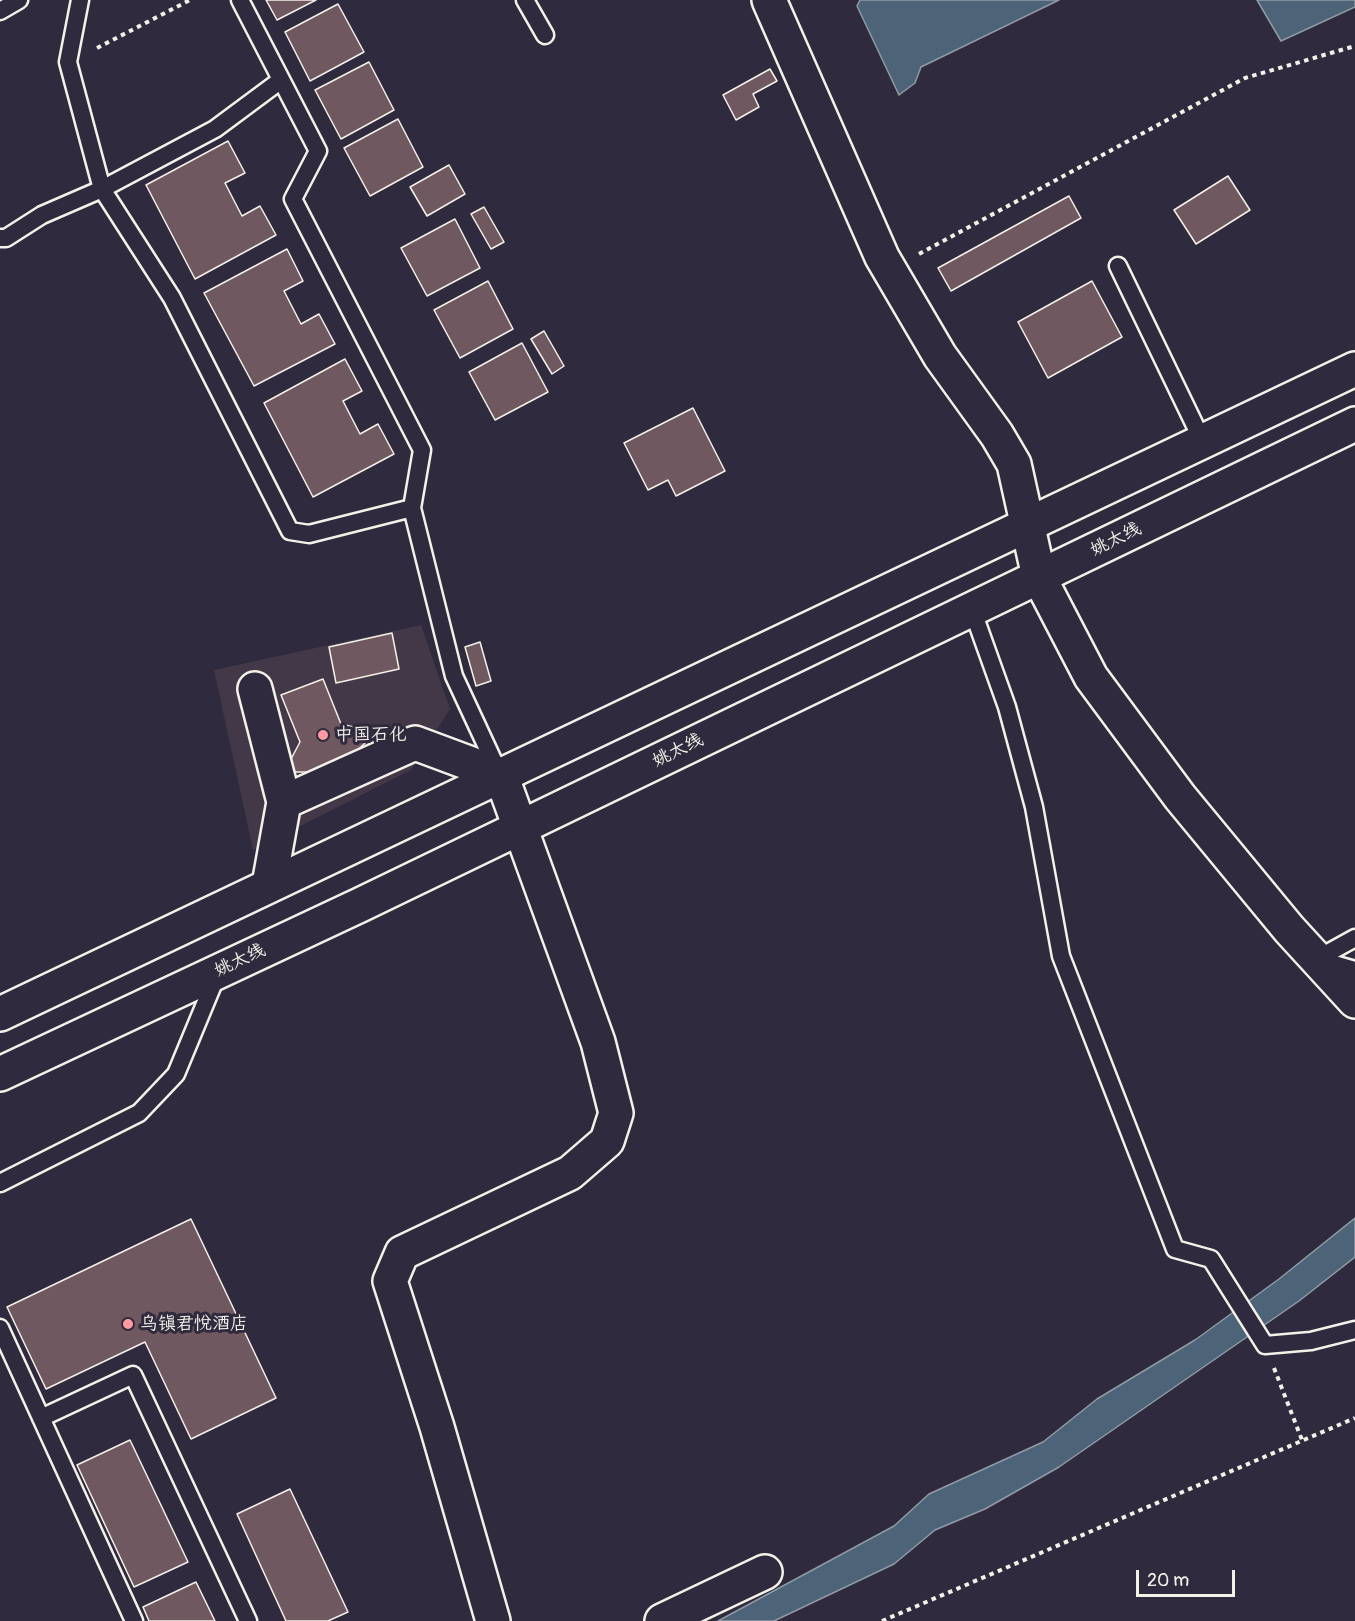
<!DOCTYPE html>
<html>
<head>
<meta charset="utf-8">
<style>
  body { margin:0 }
  #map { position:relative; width:1355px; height:1621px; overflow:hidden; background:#2f2a3d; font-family:Pangolin,sans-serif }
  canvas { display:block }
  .scale { position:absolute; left:1136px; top:1570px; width:99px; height:27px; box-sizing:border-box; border:3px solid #f4f1e8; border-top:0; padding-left:8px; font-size:18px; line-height:21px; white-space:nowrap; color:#f4f1e8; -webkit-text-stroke:4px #2f2a3d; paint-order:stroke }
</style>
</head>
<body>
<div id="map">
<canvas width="1355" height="1621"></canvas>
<div class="scale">20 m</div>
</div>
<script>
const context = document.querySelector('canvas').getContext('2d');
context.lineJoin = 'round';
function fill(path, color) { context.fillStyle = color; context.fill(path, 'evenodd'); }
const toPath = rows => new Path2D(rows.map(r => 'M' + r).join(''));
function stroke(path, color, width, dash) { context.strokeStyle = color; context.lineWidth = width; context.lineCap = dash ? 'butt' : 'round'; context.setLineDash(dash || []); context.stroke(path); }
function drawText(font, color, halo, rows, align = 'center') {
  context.font = font + ' Pangolin,"LXGW WenKai TC",sans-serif'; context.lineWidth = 6; context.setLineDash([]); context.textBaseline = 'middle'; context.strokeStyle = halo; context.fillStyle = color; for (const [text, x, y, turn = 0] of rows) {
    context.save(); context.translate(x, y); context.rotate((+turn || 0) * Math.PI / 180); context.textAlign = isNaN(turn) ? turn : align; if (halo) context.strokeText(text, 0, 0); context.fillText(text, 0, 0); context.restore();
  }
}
const built = toPath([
  [421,625,450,709,411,770,253,850,214,670]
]);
const water = toPath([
  [860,0,1059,0,921,67,915,83,899,95,857,6,860,0],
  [1257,0,1355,0,1355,7,1281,41,1257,0],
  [1355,1218,1355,1257,1299,1301,1059,1467,985,1509,935,1530,894,1564,774,1621,718,1621,894,1526,929,1494,1043,1442,1097,1399,1195,1340,1279,1279,1355,1218]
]);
const building = toPath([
  [266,0,316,0,277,20,266,0],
  [338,4,364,52,310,81,285,32,338,4],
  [369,62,394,110,341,139,315,90,369,62],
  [770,69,777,81,753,94,759,107,736,120,723,95,770,69],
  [398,119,423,167,370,196,344,148,398,119],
  [228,141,245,173,225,183,242,216,260,206,276,235,195,279,146,185,228,141],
  [449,165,465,194,427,216,410,187,449,165],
  [1228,176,1250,210,1196,244,1174,210,1228,176],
  [1069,196,1081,218,951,291,938,268,1069,196],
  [484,207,504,242,491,249,471,214,484,207],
  [455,219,480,268,427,296,401,248,455,219],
  [287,249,303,281,284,291,301,324,319,314,335,344,254,386,204,293,287,249],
  [488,281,513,329,460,358,434,310,488,281],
  [1092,281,1122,337,1048,378,1018,322,1092,281],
  [544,331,564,366,552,374,531,339,544,331],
  [522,343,548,392,495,420,469,372,522,343],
  [345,359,362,391,343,401,360,434,378,424,394,454,313,497,264,403,345,359],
  [693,408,725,471,676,496,668,480,648,490,624,443,693,408],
  [392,633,399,669,336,683,329,647,392,633],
  [480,642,491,681,476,686,465,647,480,642],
  [323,679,341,724,362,729,368,740,355,753,309,772,294,772,291,759,300,742,281,695,323,679],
  [191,1219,276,1398,191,1439,145,1342,46,1389,7,1307,191,1219],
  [130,1440,188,1562,134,1587,77,1465,130,1440],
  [290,1489,348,1612,328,1621,286,1621,237,1514,290,1489],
  [196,1582,215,1621,149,1621,143,1607,196,1582]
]);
const path = toPath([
  [97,48,190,0],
  [919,254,1245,78,1355,46],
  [1274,1368,1302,1440],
  [882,1621,1355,1418]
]);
const lane = toPath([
  [80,0,68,62,102,189,172,298,290,531,309,534,412,508],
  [240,0,318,151,293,199,422,450,412,508,454,676,499,773],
  [525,0,545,35],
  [0,11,19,0],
  [0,238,6,238,42,215,102,189,215,129,281,80],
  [1118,266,1203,442],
  [972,609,1007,707,1034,807,1061,956,1175,1249,1211,1259,1265,1345,1311,1341,1355,1330],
  [1317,959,1355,938],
  [1327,962,1355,970],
  [0,1183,139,1113,176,1074,217,975],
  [0,1328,134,1621],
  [41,1418,133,1375,248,1621]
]);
const street = toPath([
  [769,0,882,257,940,356,997,435,1014,464,1039,577,1091,677,1180,797,1289,929,1355,1001],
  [255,689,284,802],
  [269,885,284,802,415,743,501,775,598,1042,616,1113,607,1141,570,1173,402,1253,390,1281,437,1427,493,1621],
  [662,1621,765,1572]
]);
const secondary = toPath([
  [0,1014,1355,369],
  [0,1074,360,905,1355,424]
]);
const markers = [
  [323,735,6,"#ff9aa2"],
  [128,1324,6,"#ff9aa2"]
];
const streetNames = [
  ["姚太线",1116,540,-26],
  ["姚太线",678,751,-26],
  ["姚太线",240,961,-25]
];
const poiNames = [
  ["中国石化",335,735],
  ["乌镇君悦酒店",140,1324]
];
fill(built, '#423847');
fill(water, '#4d6378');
stroke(water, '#909ca5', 1.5);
fill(building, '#6f585f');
stroke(building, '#f4f1e8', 1.5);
stroke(lane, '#f4f1e8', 21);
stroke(street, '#f4f1e8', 38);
stroke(secondary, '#f4f1e8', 38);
stroke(path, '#f4f1e8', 4, [4.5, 4.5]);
stroke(lane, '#2f2a3d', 16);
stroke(street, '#2f2a3d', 33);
stroke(secondary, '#2f2a3d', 33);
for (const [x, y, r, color] of markers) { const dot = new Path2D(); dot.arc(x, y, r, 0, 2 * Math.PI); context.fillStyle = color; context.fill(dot); stroke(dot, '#2f2a3d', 2); }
drawText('18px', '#f4f1e8', '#2f2a3d', streetNames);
drawText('18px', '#f4f1e8', '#2f2a3d', poiNames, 'left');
</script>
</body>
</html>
